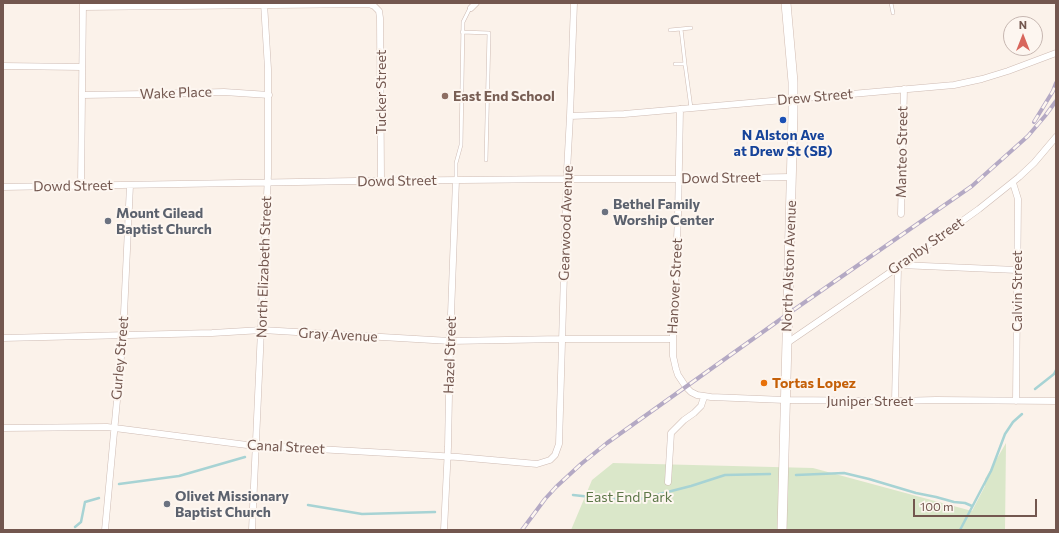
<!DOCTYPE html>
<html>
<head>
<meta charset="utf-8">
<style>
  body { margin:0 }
  #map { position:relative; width:1059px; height:533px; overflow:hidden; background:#fbf2ea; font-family:Commissioner,sans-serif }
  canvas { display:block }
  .frame { position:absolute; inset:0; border:4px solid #73574f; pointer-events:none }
  .north { position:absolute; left:1003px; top:16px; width:40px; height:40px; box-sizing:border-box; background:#fdf6f0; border:1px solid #c6b6b0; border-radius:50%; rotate:0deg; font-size:11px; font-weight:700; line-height:16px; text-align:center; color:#73574f }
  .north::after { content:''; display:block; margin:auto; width:14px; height:18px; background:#d8665c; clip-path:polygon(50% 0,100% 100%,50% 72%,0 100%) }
  .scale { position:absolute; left:913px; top:499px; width:124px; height:18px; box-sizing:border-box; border:2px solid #73574f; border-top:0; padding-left:5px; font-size:12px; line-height:14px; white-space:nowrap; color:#73574f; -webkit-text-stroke:3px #fdf6f0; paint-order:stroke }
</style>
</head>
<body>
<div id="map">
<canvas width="1059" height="533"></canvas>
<div class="frame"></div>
<div class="north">N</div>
<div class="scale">100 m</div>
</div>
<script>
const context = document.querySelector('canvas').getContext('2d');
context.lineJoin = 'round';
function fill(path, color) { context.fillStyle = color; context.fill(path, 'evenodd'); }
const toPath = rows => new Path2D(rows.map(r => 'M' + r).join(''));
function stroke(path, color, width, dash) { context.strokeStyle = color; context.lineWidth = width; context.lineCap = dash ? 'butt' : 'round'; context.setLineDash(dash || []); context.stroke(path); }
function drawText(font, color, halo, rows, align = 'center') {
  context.font = font + ' Commissioner,sans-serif'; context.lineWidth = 4; context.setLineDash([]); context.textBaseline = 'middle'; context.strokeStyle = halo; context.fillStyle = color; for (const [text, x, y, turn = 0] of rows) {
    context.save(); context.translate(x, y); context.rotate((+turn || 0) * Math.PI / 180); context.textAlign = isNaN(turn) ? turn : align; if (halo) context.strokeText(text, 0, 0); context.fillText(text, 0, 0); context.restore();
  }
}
const green = toPath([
  [1006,443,1005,530,571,530,592,480,613,463,813,468,972,511,985,486,985,479]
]);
const stream = toPath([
  [1035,389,1054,374,1056,370],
  [796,475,844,473,869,479,916,493,936,497,954,502,965,503,972,506],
  [119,484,179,476,245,457],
  [573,495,610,499,640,499,691,486,725,475,770,474],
  [308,505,362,514,435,512],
  [75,527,81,522,85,502,99,498],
  [960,530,991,471,1005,434,1013,422,1022,414]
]);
const lane = toPath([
  [891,3,893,13],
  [670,30,691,28],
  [462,32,489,33,486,160],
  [675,64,685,64,681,29],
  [685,64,691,108],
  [456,180,456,163,461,145,463,22,470,8]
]);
const street = toPath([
  [83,7,369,4,374,6,379,11,380,18,381,181],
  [471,8,476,3],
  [3,66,82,67],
  [82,95,146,94,224,92,269,95],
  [680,109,678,217,673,327,673,356,676,369,678,375,686,387,691,392,697,395,711,397,785,400,895,401,936,400,1056,401],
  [570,116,624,114,954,85,982,79,1008,71,1056,53],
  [1013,183,1018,199,1016,401],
  [81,185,83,3],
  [3,187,356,181,567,179,679,179,791,177],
  [901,214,904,89],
  [900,265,1017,270],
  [3,338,212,333,262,330,450,341,562,339,672,339],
  [787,343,898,267,979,209,1019,177,1034,163,1056,137],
  [895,401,898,267],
  [3,428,107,427,247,445,458,457,537,464,550,460,555,455,559,444,567,171,570,116,574,3],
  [668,482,671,433,684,420,694,413,701,406,704,397],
  [105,530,123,335,130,185],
  [252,530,268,174,268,69,264,3],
  [444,530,448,447,450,341,456,180]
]);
const secondary = toPath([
  [782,530,793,113,793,82,786,3]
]);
const rail = toPath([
  [1034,122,1053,91,1056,83],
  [522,530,545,499,556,487,581,464,607,443,795,309,972,186,1028,136,1045,116,1056,101]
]);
const markers = [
  [445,96,4,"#8d6e63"],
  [783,120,4,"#1a4fb4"],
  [605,212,4,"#6b7280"],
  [108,221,4,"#6b7280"],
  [764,383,4,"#e8710a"],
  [167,504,4,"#6b7280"]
];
const streetNames = [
  ["Tucker Street",381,92,-90],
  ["Wake Place",176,93,-2],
  ["Drew Street",815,97,-5],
  ["Manteo Street",902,152,-89],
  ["Dowd Street",721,178,-1],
  ["Dowd Street",397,181,-1],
  ["Dowd Street",73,186,-1],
  ["Gearwood Avenue",566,223,-88],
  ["Granby Street",926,246,-35],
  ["North Alston Avenue",789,266,-88],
  ["North Elizabeth Street",264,267,-88],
  ["Hanover Street",675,286,-87],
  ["Calvin Street",1017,291,-90],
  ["Gray Avenue",338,335,3],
  ["Hazel Street",450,355,-88],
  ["Gurley Street",120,358,-85],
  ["Juniper Street",870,401],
  ["Canal Street",286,447,3]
];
const educationNames = [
  ["East End School",453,96]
];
const transitNames = [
  ["N Alston Ave",783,135],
  ["at Drew St (SB)",783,151]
];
const worshipNames = [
  ["Bethel Family",613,204],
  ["Worship Center",613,220],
  ["Mount Gilead",116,213],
  ["Baptist Church",116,229],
  ["Olivet Missionary",175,496],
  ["Baptist Church",175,512]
];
const foodNames = [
  ["Tortas Lopez",772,383]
];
const parkNames = [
  ["East End Park",629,497]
];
fill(green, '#dae7c9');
stroke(stream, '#a7d3d4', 2.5);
stroke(lane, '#cebbb3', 4);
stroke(street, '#cebbb3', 7);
stroke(secondary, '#d0bbb1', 10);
stroke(lane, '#fff', 3);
stroke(street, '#fff', 6);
stroke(secondary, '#fff', 9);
stroke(rail, '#b4a9c4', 4);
stroke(rail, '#fdf6f0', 2.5, [8]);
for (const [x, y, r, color] of markers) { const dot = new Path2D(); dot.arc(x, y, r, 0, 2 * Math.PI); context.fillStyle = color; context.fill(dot); stroke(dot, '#fdf6f0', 1.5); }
drawText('14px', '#73574f', '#fdf6f0', streetNames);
drawText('bold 14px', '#785e54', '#fdf6f0', educationNames, 'left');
drawText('bold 14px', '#164399', '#fdf6f0', transitNames);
drawText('bold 14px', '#5b616d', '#fdf6f0', worshipNames, 'left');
drawText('bold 14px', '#c56008', '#fdf6f0', foodNames, 'left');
drawText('14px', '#5d7849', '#fdf6f0', parkNames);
</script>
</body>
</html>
